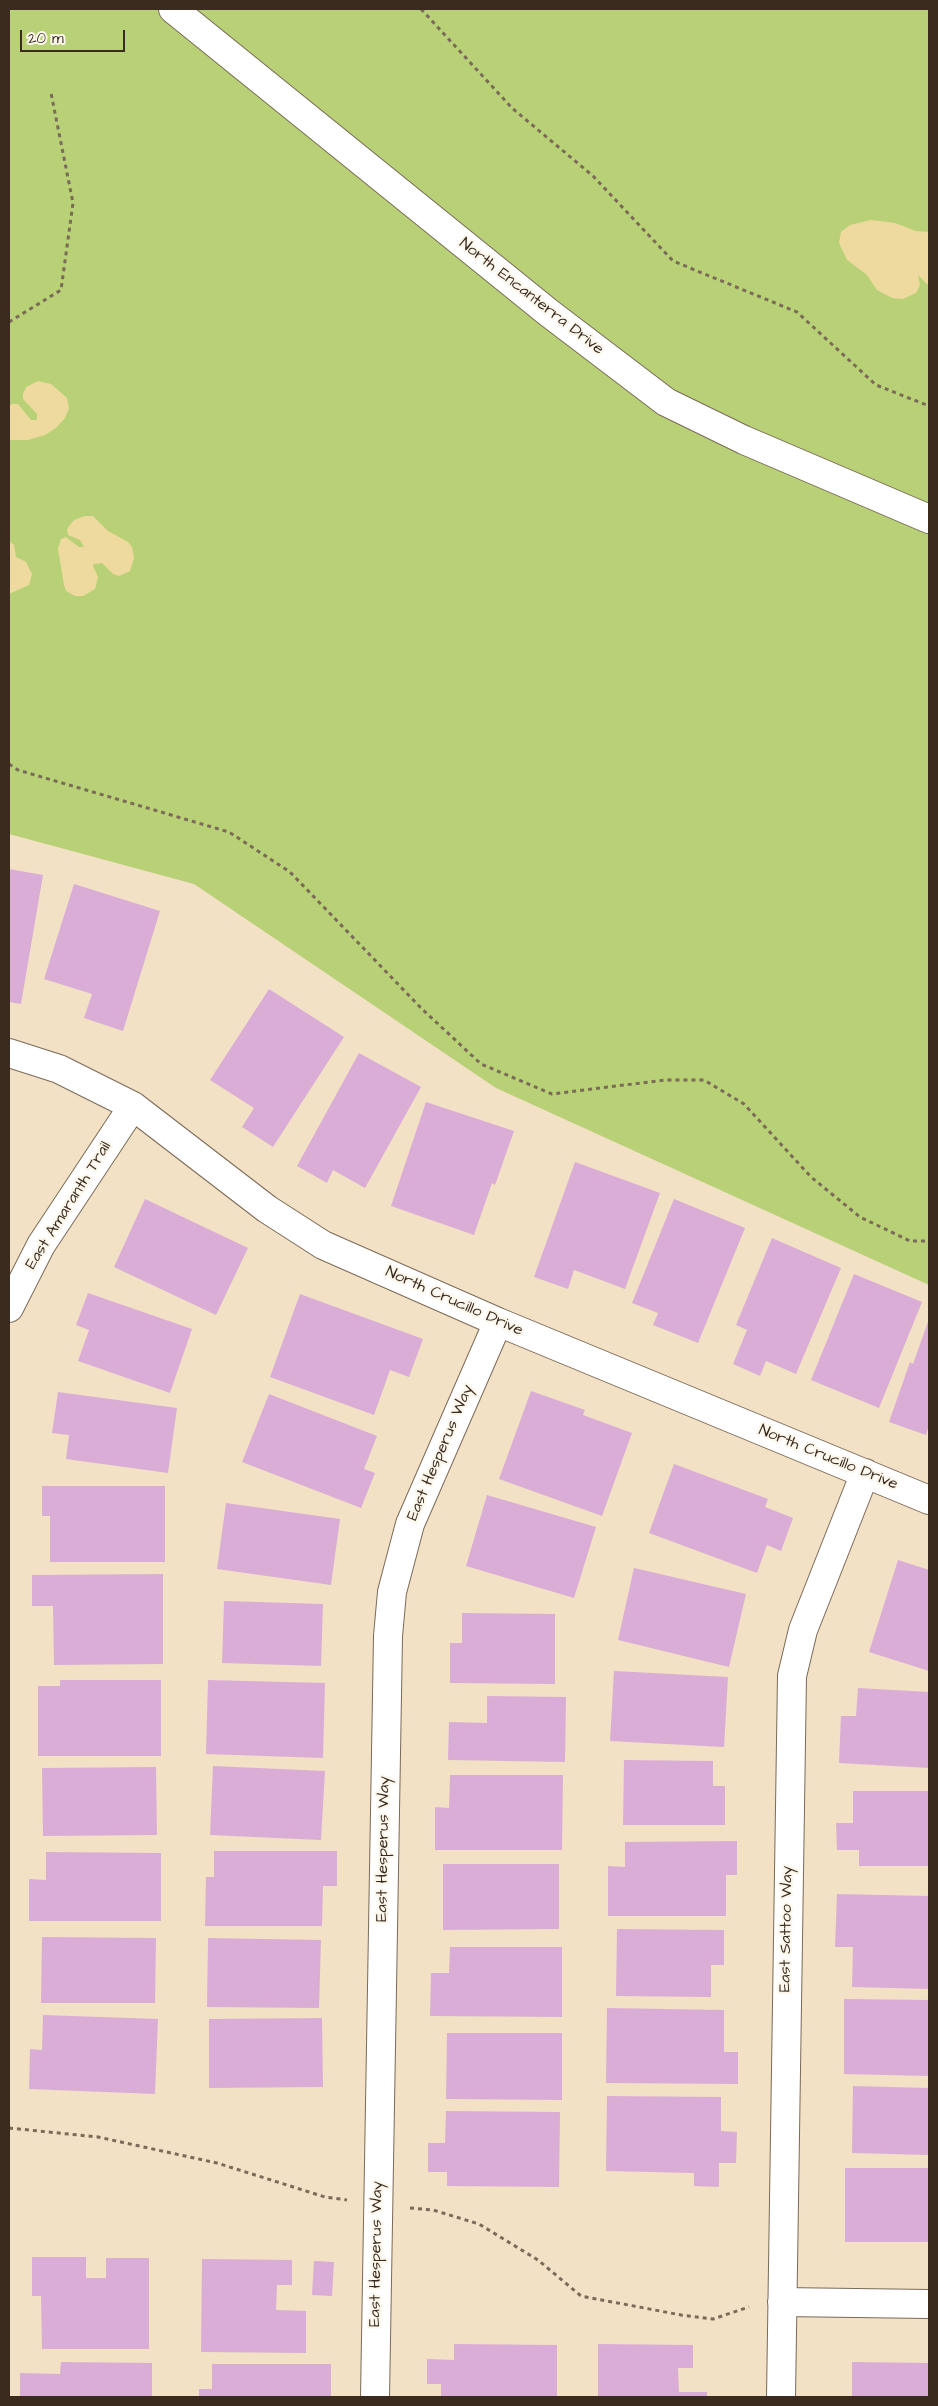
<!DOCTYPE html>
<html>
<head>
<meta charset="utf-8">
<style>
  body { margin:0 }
  #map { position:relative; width:938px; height:2406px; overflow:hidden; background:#f2e1c5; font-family:"Architects Daughter",sans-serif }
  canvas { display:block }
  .frame { position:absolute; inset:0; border:10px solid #3b2a1e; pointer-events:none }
  .scale { position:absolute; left:20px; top:30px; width:105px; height:22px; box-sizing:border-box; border:2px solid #3b2a1e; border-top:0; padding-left:6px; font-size:15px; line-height:18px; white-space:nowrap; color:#3b2a1e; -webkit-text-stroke:4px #fbf7ec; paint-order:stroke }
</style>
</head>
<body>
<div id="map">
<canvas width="938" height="2406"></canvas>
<div class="frame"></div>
<div class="scale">20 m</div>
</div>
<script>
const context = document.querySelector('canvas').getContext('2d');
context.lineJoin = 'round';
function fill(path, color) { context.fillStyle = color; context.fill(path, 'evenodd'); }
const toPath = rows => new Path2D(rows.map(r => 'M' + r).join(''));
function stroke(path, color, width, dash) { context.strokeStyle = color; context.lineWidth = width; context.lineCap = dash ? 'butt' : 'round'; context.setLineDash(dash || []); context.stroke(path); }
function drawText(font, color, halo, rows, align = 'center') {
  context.font = font + ' "Architects Daughter",sans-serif'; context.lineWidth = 4.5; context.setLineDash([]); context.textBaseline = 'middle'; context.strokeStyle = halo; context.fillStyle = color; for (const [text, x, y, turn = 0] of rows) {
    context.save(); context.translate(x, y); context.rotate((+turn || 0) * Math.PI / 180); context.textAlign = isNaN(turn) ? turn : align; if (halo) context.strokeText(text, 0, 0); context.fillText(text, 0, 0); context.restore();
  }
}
const green = toPath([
  [9,9,929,9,929,1285,496,1088,194,884,9,834]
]);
const sand = toPath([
  [871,220,895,223,916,231,929,232,929,286,918,275,920,285,916,293,903,299,892,298,877,290,867,275,847,260,839,243,841,232,850,225],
  [38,381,51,384,67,398,69,408,65,418,56,428,45,435,28,440,9,440,9,406,12,404,18,404,31,420,37,420,37,414,23,399,23,394,26,387],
  [85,516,93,516,108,531,128,542,132,547,134,558,130,571,119,576,113,574,102,563,94,564,93,566,98,577,95,589,83,596,75,596,66,591,64,585,58,549,61,539,66,537,79,547,84,547,80,540,68,535,67,529,74,520],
  [9,541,14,545,16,557,26,562,32,574,29,585,11,593,9,593]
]);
const building = toPath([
  [9,869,43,875,21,1004,9,1002],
  [74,884,160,911,123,1031,84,1018,92,994,44,979],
  [269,989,344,1037,273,1147,242,1127,254,1108,210,1080],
  [359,1053,421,1087,365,1188,333,1170,327,1183,297,1166],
  [426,1102,514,1131,495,1185,492,1183,474,1235,391,1206],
  [575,1162,660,1193,625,1289,574,1270,568,1289,534,1277],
  [145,1199,248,1248,216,1315,114,1267],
  [674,1199,745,1228,698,1343,653,1325,658,1313,632,1303],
  [772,1238,841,1268,796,1374,766,1361,760,1376,733,1364,747,1330,736,1325],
  [854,1274,922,1302,879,1408,811,1380],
  [88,1293,192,1329,170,1393,78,1361,89,1330,76,1325],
  [300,1294,423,1339,409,1377,390,1370,374,1415,270,1377],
  [929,1319,929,1429,928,1428,926,1435,889,1422,910,1362,913,1364],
  [531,1391,585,1410,583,1415,632,1433,602,1516,499,1479],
  [58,1392,177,1408,168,1473,66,1459,69,1435,52,1433],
  [269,1394,377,1436,364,1469,375,1473,361,1508,242,1462],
  [674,1464,768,1499,765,1507,793,1518,781,1551,767,1545,757,1573,649,1533],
  [42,1486,165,1486,165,1562,50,1562,50,1516,42,1516],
  [487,1495,596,1527,574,1598,466,1566],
  [226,1503,340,1519,331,1585,217,1569],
  [898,1560,929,1570,929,1671,869,1652],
  [634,1568,746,1594,729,1667,618,1640],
  [163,1574,163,1664,54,1665,53,1606,32,1606,32,1575],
  [224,1601,323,1604,321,1666,222,1663],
  [462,1613,555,1614,555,1684,450,1683,450,1643,462,1643],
  [614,1671,728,1677,724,1747,610,1741],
  [60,1680,161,1680,161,1756,38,1756,38,1686,60,1686],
  [208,1680,325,1683,323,1758,206,1754],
  [858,1688,929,1692,929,1768,839,1763,841,1716,856,1716],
  [487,1696,566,1697,565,1762,448,1760,449,1722,487,1723],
  [624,1760,713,1761,713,1786,725,1786,725,1825,623,1825],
  [213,1766,325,1771,321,1840,210,1835],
  [156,1767,157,1835,43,1836,42,1768],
  [450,1775,563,1775,562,1850,435,1850,435,1807,449,1808],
  [853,1791,929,1791,929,1866,859,1866,859,1850,837,1850,836,1823,853,1823],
  [737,1841,737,1875,726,1875,726,1916,608,1916,608,1866,625,1867,625,1842],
  [214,1851,337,1851,337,1886,323,1886,322,1926,205,1926,206,1877,214,1877],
  [46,1852,161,1853,161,1921,29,1921,29,1879,46,1880],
  [443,1864,559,1864,559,1929,443,1930],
  [837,1894,929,1896,929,1989,852,1987,853,1947,835,1947],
  [617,1929,724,1930,724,1965,711,1965,711,1997,616,1996],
  [42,1937,156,1938,155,2003,41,2003],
  [208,1938,321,1940,319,2008,207,2007],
  [450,1947,562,1947,562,2017,430,2016,431,1973,449,1973],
  [844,1999,929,2000,929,2076,844,2074],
  [607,2008,724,2010,724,2052,738,2052,738,2084,606,2083],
  [43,2015,158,2019,155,2094,29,2089,30,2049,42,2050],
  [322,2018,323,2087,209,2088,209,2019],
  [447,2033,562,2033,562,2100,446,2099],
  [853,2086,929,2088,929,2155,852,2153],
  [607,2096,721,2097,721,2131,737,2132,736,2163,719,2163,719,2187,694,2186,694,2173,606,2171],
  [446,2111,560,2112,559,2187,447,2186,447,2172,428,2172,428,2143,445,2143],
  [845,2168,929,2168,929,2242,845,2242],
  [32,2257,86,2257,86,2278,106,2278,106,2258,149,2258,149,2349,42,2349,41,2296,32,2296],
  [202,2259,292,2260,292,2285,277,2285,276,2310,306,2311,306,2353,201,2352],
  [314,2261,334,2262,332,2296,312,2295],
  [454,2344,557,2345,557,2397,441,2397,441,2384,427,2384,427,2359,454,2360],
  [598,2344,693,2345,693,2368,678,2368,679,2392,707,2392,707,2397,598,2397],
  [61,2362,152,2363,152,2397,20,2397,20,2373,60,2374],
  [852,2362,929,2363,929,2397,852,2397],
  [212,2364,331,2364,331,2397,199,2397,199,2389,212,2389]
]);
const path = toPath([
  [421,9,512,108,593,176,673,261,797,312,876,385,929,406],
  [9,322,61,290,73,203,51,93],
  [9,764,18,770,229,832,290,872,421,1008,481,1064,552,1094,665,1080,704,1080,744,1104,811,1177,860,1217,910,1241,929,1241],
  [9,2128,98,2137,217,2163,325,2197,347,2200],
  [410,2208,433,2210,479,2224,538,2260,581,2296,681,2315,713,2319,749,2307]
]);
const minor = toPath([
  [173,9,549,313,666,402,744,440,929,519],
  [9,1053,59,1069,133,1106,267,1209,323,1245,498,1322,929,1500],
  [9,1308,41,1245,133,1106],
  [782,2302,929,2304],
  [375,2397,388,1636,392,1592,410,1524,498,1322],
  [781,2397,792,1676,803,1630,865,1473]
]);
const streetNames = [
  ["North Encanterra Drive",531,297,38],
  ["East Amaranth Trail",69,1206,-58],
  ["North Crucillo Drive",454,1302,24],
  ["East Hesperus Way",441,1453,-67],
  ["North Crucillo Drive",828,1458,22],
  ["East Hesperus Way",384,1849,-89],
  ["East Sattoo Way",787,1929,-89],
  ["East Hesperus Way",377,2254,-89]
];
fill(green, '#b9d176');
fill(sand, '#eeda9e');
fill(building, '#daadd7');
stroke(minor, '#7b6a58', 30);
stroke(path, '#7b6a58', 3, [4, 4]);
stroke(minor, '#fff', 28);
drawText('16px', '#3b2a1e', '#fbf7ec', streetNames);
</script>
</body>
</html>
